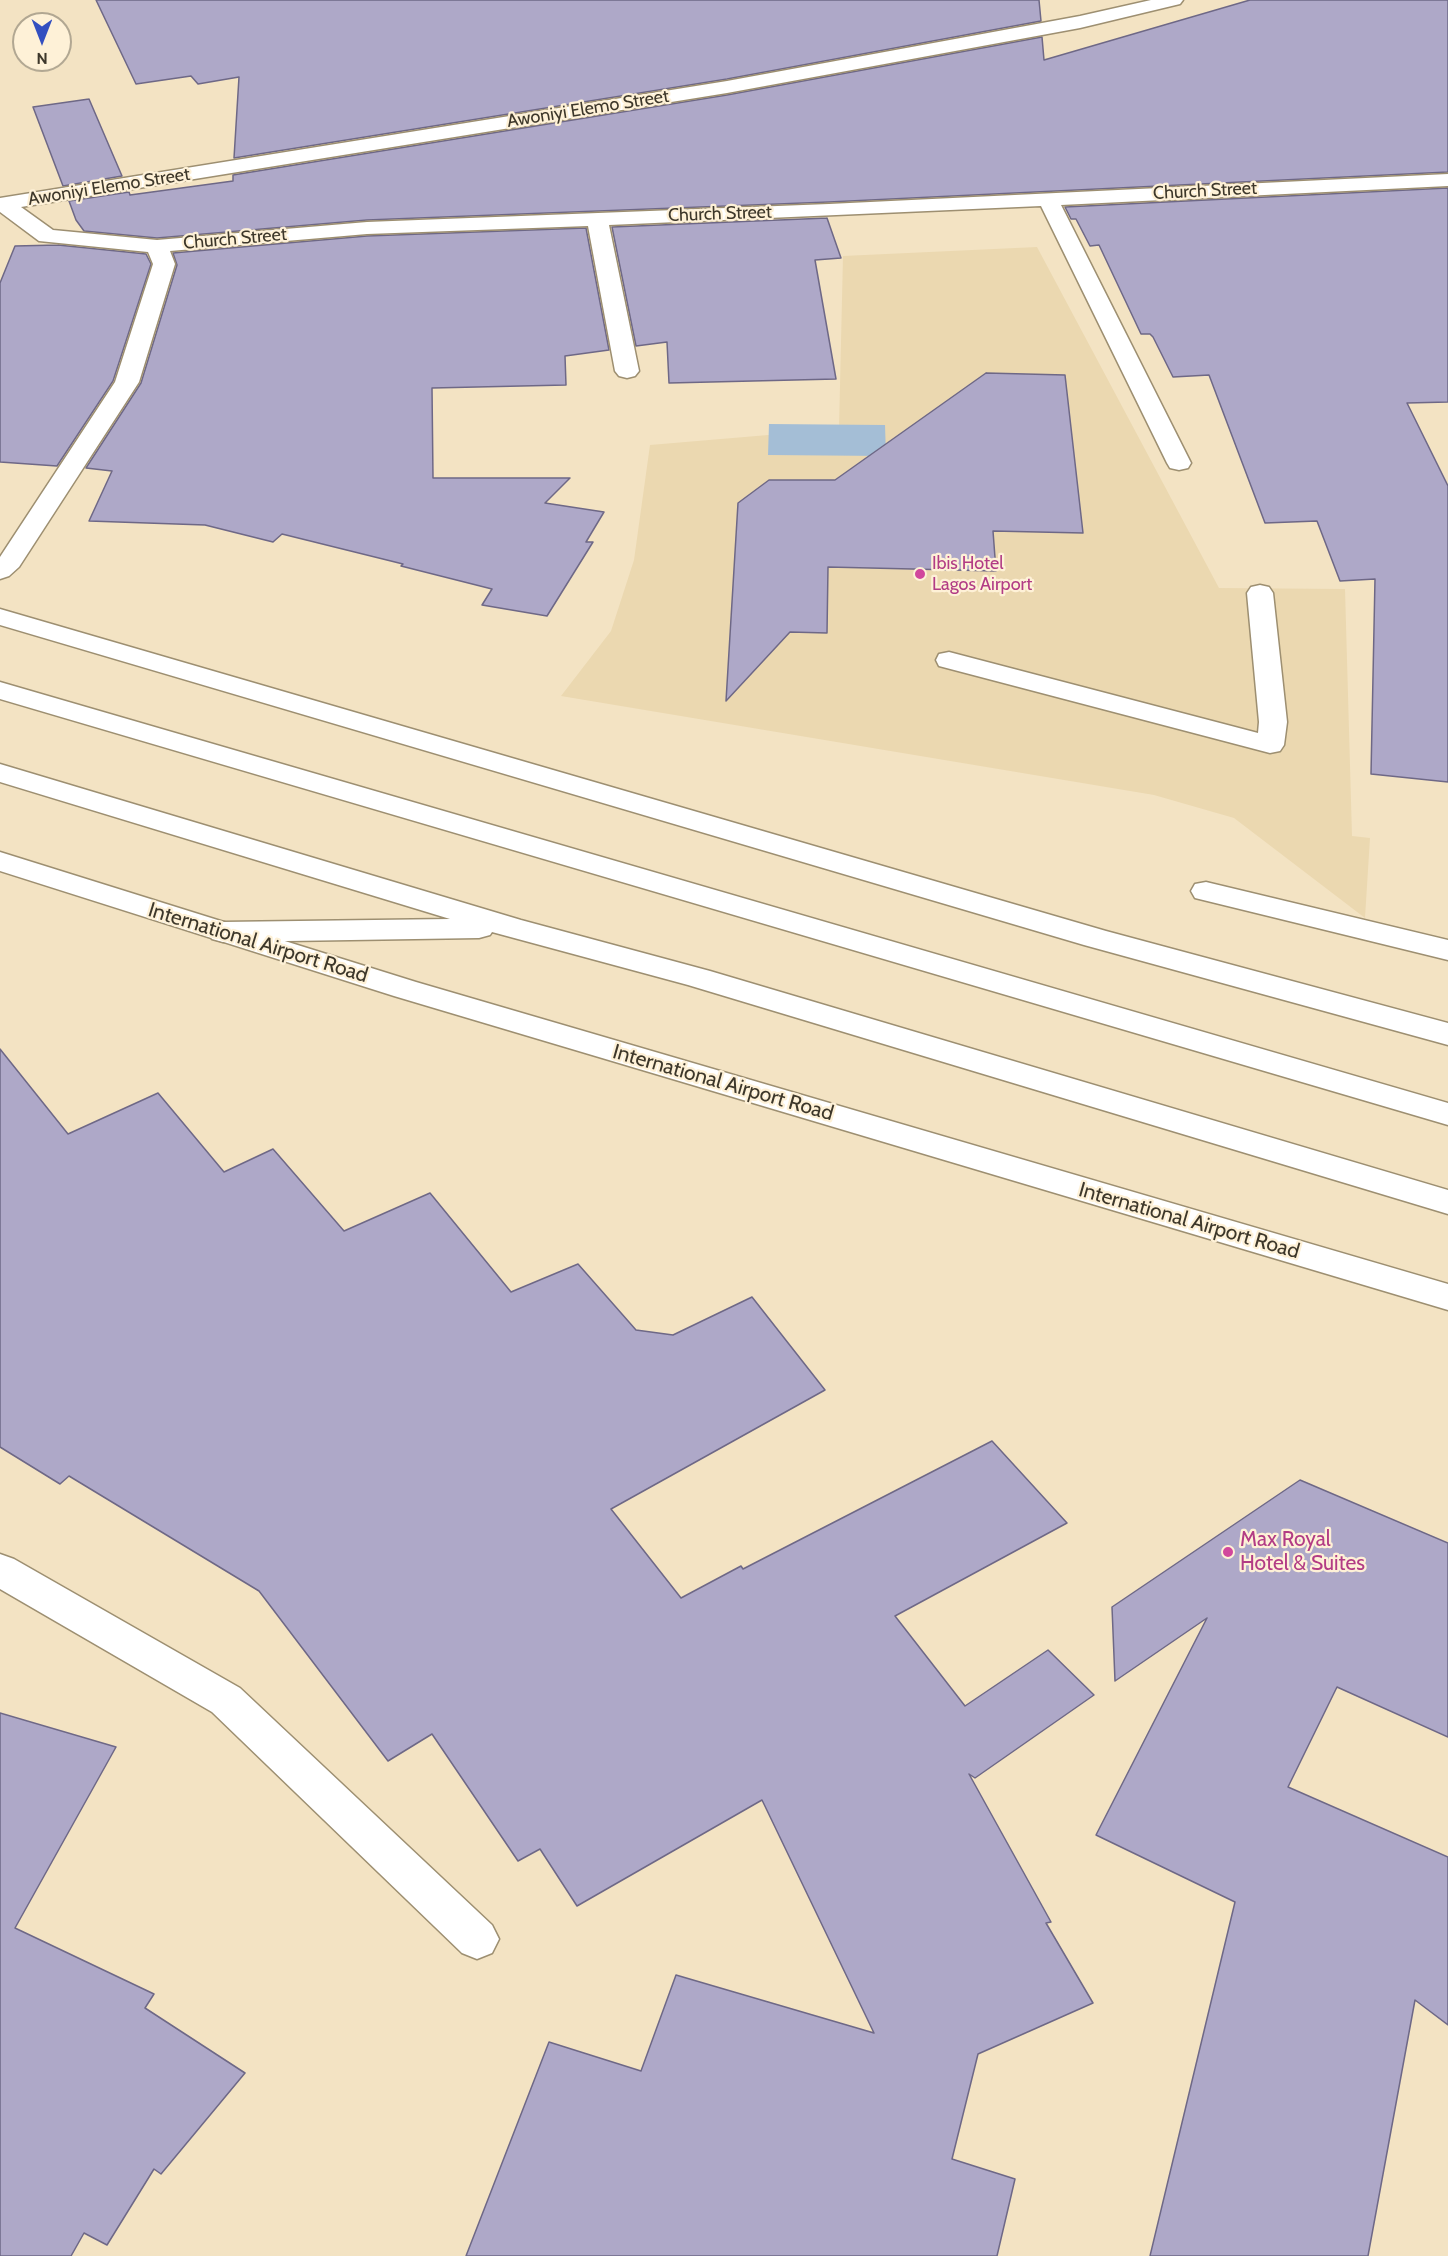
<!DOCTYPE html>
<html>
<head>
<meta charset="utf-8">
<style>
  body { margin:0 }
  #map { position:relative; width:1448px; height:2256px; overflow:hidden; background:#f3e3c3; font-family:Cabin,sans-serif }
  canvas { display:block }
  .north { position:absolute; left:12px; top:12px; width:60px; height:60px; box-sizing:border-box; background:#fef1d7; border:2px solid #b1a792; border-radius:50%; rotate:180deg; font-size:16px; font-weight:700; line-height:24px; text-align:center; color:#3d372a }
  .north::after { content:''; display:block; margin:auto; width:21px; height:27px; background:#334fc0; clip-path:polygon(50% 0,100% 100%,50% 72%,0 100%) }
</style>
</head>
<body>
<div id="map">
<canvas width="1448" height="2256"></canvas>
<div class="north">N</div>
</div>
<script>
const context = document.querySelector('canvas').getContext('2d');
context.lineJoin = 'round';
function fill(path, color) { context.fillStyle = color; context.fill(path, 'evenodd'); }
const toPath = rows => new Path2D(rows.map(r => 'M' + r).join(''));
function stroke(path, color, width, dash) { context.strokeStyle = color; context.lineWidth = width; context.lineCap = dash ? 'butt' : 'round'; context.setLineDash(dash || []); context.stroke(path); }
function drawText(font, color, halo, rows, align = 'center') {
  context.font = font + ' Cabin,sans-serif'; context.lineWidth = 4.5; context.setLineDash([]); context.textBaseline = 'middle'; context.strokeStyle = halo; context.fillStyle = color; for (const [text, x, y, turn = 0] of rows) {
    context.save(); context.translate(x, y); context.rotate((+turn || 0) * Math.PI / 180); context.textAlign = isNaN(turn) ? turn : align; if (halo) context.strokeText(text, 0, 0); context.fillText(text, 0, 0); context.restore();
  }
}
const built = toPath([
  [1037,247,1219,588,1345,589,1352,836,1370,838,1365,918,1234,818,1154,795,561,696,611,631,634,560,650,445,839,429,843,256]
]);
const water = toPath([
  [769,424,885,425,886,456,768,455]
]);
const building = toPath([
  [96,0,1039,0,1041,21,727,79,234,158,239,77,198,84,191,76,136,84,96,0],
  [1250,0,1448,0,1448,172,829,202,367,220,157,238,84,231,76,220,69,201,129,192,130,195,233,181,233,175,727,95,1042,37,1044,60,1250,0],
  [89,99,122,176,63,186,33,107,89,99],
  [1448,188,1448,402,1407,403,1448,486,1448,782,1371,774,1375,579,1340,581,1317,521,1265,523,1209,375,1173,377,1153,337,1150,334,1141,334,1099,245,1090,246,1076,219,1071,219,1065,207,1448,188],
  [827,218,841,258,815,260,836,379,669,383,667,342,636,346,612,227,827,218],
  [586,228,609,350,565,356,566,385,432,388,433,478,570,478,545,503,604,512,586,542,593,542,547,616,482,605,492,589,401,566,403,564,282,534,273,542,205,525,89,521,112,471,86,468,141,383,177,265,173,253,367,236,586,228],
  [58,245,146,254,151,264,113,381,57,466,0,462,0,283,15,246,58,245],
  [986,373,1065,375,1083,533,993,531,996,571,828,567,827,633,790,632,726,701,738,503,769,480,835,480,986,373],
  [0,1049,68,1134,158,1093,224,1172,273,1149,344,1231,430,1193,511,1292,578,1264,636,1330,673,1335,752,1297,825,1390,611,1509,681,1598,741,1566,743,1569,992,1441,1067,1523,895,1616,965,1706,1048,1650,1094,1695,975,1778,969,1774,1051,1922,1046,1923,1093,2003,978,2054,952,2159,1015,2179,997,2256,466,2256,549,2042,641,2071,676,1975,874,2033,762,1800,577,1906,540,1849,518,1861,432,1734,388,1761,259,1591,69,1476,60,1484,0,1447,0,1049],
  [1300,1480,1448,1543,1448,1737,1337,1687,1288,1787,1448,1857,1448,2025,1415,2000,1368,2256,1150,2256,1235,1902,1096,1835,1207,1618,1115,1681,1112,1607,1300,1480],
  [0,1713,116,1747,15,1928,154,1994,145,2008,245,2073,161,2174,154,2169,107,2245,84,2233,71,2256,0,2256,0,1713]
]);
const minor = toPath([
  [1151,0,1183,0,1180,4,1080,28,727,93,21,207,53,230,157,240,367,222,829,204,1448,174,1448,186,1061,205,1191,463,1188,468,1179,470,1170,468,1167,463,1041,206,609,225,639,371,635,376,627,378,619,376,615,371,588,226,367,234,170,251,175,264,139,382,19,567,9,576,0,579,0,557,115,382,153,264,148,252,39,241,0,212,0,198,727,81,1080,16,1151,0],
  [1260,585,1269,587,1273,593,1287,722,1284,745,1280,751,1270,753,939,666,936,660,939,654,949,652,1258,733,1259,722,1247,593,1251,587,1260,585],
  [1206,882,1448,940,1448,960,1195,898,1191,891,1195,884,1206,882],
  [0,1554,14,1559,240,1688,492,1925,499,1939,492,1953,477,1959,462,1953,212,1712,0,1589,0,1554]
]);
const major = toPath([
  [0,609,1106,931,1448,1023,1448,1045,1084,945,0,625,0,609],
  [0,852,416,982,1448,1284,1448,1310,394,996,0,871,0,852]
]);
const highway = toPath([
  [0,682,1448,1103,1448,1125,0,699,0,682],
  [0,764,521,920,710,971,1448,1190,1448,1214,688,985,492,932,490,935,479,938,223,942,212,939,208,932,212,925,223,922,450,919,0,782,0,764]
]);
const markers = [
  [920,574,6,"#d1479c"],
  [1228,1552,6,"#d1479c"]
];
const farStreetnames = [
  ["Awoniyi Elemo Street",588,109,-9],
  ["Awoniyi Elemo Street",109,187,-9],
  ["Church Street",1205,191,-3],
  ["Church Street",720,214,-2],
  ["Church Street",235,239,-5]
];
const farHotelnames = [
  ["Ibis Hotel",932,564],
  ["Lagos Airport",932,585]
];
const streetNames = [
  ["International Airport Road",258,943,17],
  ["International Airport Road",723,1083,16],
  ["International Airport Road",1189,1221,16]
];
const hotelNames = [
  ["Max Royal",1240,1540],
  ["Hotel & Suites",1240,1564]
];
fill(built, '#ebd8b0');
fill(water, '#a4bed6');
fill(building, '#aea8c8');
stroke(building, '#6e6886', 1.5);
stroke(minor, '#9d8f71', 3);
stroke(major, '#9d8f71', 3);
stroke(highway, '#9d8f71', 3);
fill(minor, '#fff');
fill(major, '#fff');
fill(highway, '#fff');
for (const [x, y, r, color] of markers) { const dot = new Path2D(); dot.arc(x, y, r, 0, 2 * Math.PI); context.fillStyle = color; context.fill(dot); stroke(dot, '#fef1d7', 2); }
drawText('18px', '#3d372a', '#fef1d7', farStreetnames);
drawText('18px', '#b23c85', '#fef1d7', farHotelnames, 'left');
drawText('21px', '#3d372a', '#fef1d7', streetNames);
drawText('21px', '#b23c85', '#fef1d7', hotelNames, 'left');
</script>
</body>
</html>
